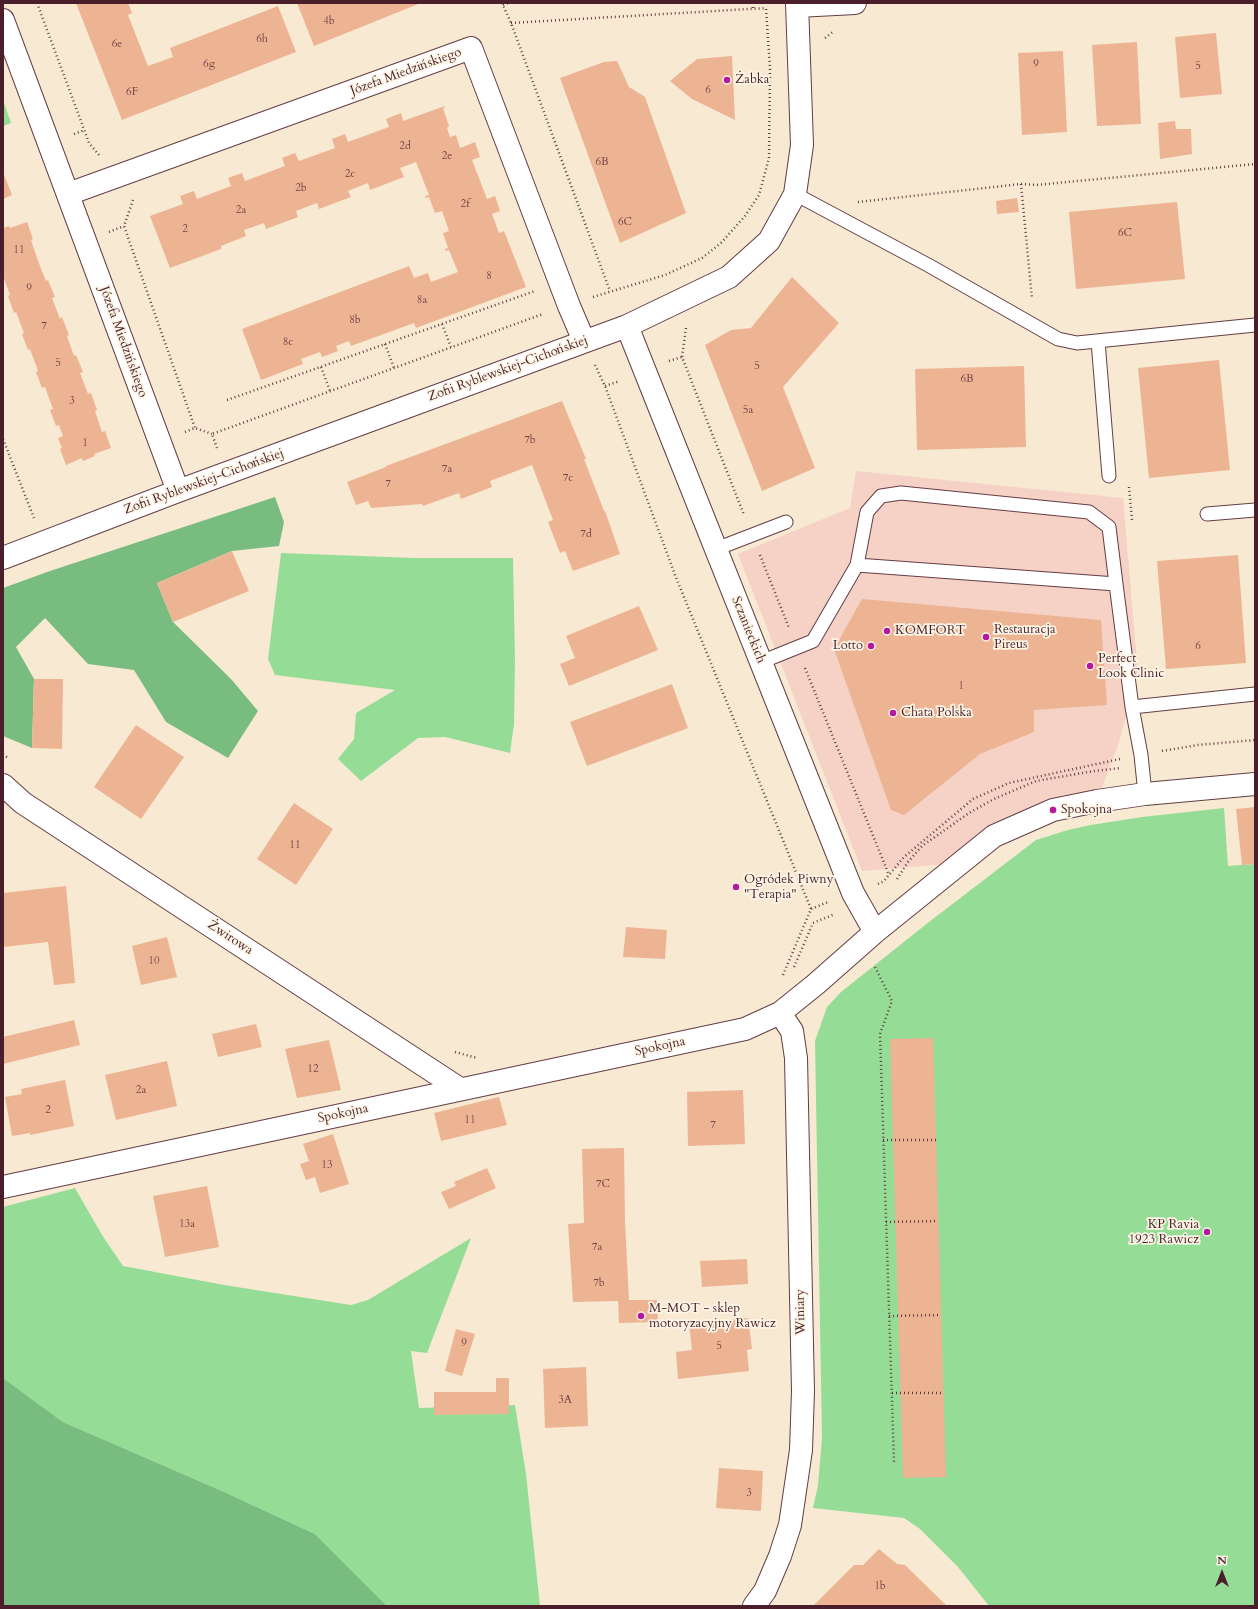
<!DOCTYPE html>
<html>
<head>
<meta charset="utf-8">
<style>
  body { margin:0 }
  #map { position:relative; width:1258px; height:1609px; overflow:hidden; background:#f8e9d2; font-family:Cardo,serif }
  canvas { display:block }
  .frame { position:absolute; inset:0; border:4px solid #4a1f2b; pointer-events:none }
  .north { position:absolute; left:1202px; top:1553px; width:40px; height:40px; -webkit-text-stroke:3px #fcf5e5; paint-order:stroke; rotate:0deg; font-size:11px; font-weight:700; line-height:16px; text-align:center; color:#4a1f2b }
  .north::after { content:''; display:block; margin:auto; width:14px; height:18px; background:#4a1f2b; clip-path:polygon(50% 0,100% 100%,50% 72%,0 100%) }
</style>
</head>
<body>
<div id="map">
<canvas width="1258" height="1609"></canvas>
<div class="frame"></div>
<div class="north">N</div>
</div>
<script>
const context = document.querySelector('canvas').getContext('2d');
context.lineJoin = 'round';
function fill(path, color) { context.fillStyle = color; context.fill(path, 'evenodd'); }
const toPath = rows => new Path2D(rows.map(r => 'M' + r).join(''));
function stroke(path, color, width, dash) { context.strokeStyle = color; context.lineWidth = width; context.lineCap = dash ? 'butt' : 'round'; context.setLineDash(dash || []); context.stroke(path); }
function drawText(font, color, halo, rows, align = 'center') {
  context.font = font + ' Cardo,serif'; context.lineWidth = 3.5; context.setLineDash([]); context.textBaseline = 'middle'; context.strokeStyle = halo; context.fillStyle = color; for (const [text, x, y, turn = 0] of rows) {
    context.save(); context.translate(x, y); context.rotate((+turn || 0) * Math.PI / 180); context.textAlign = isNaN(turn) ? turn : align; if (halo) context.strokeText(text, 0, 0); context.fillText(text, 0, 0); context.restore();
  }
}
const built = toPath([
  [856,471,1123,498,1138,673,1119,742,1097,801,1053,810,959,864,933,865,862,871,738,554,850,508]
]);
const green = toPath([
  [3,100,11,123,3,126],
  [281,553,415,558,513,558,515,661,514,724,510,753,445,737,418,738,361,781,338,759,354,739,356,713,395,690,275,675,268,659],
  [1224,808,1228,866,1255,864,1255,1606,989,1606,958,1567,920,1529,904,1518,813,1508,818,1485,822,1438,815,1041,827,1007,841,992,929,922,1036,840,1068,830,1091,825,1142,817],
  [75,1188,102,1235,123,1266,224,1285,351,1305,368,1300,471,1238,427,1353,411,1351,419,1408,515,1405,526,1474,540,1606,387,1606,315,1534,222,1491,63,1422,3,1378,3,1207]
]);
const forest = toPath([
  [275,497,284,522,279,546,232,551,157,583,173,622,231,679,258,711,228,758,166,722,134,670,88,664,45,618,16,647,34,679,32,748,3,736,3,588,50,571],
  [3,1378,63,1422,222,1491,315,1534,387,1606,3,1606]
]);
const building = toPath([
  [76,3,128,3,132,13,128,15,148,66,173,57,170,48,278,6,296,52,122,120],
  [297,3,421,3,314,46],
  [1216,33,1222,94,1180,98,1175,37],
  [1137,42,1141,124,1097,126,1092,45],
  [1063,51,1067,132,1022,135,1018,53],
  [732,56,735,120,692,99,670,81,697,59],
  [617,61,629,87,645,97,686,213,620,243,560,78,604,62],
  [445,106,445,107,443,108,449,126,447,128,450,137,456,135,460,148,475,142,480,157,472,160,487,199,495,196,500,211,492,214,499,233,504,231,526,287,416,328,414,323,351,346,349,341,336,346,338,351,322,357,320,352,301,359,303,364,261,380,242,329,409,266,414,278,428,273,431,282,458,272,449,250,445,251,445,249,448,248,443,233,449,231,442,211,435,213,429,197,426,198,425,196,429,195,416,162,400,168,404,177,370,190,368,183,348,191,351,197,319,209,317,203,296,211,298,217,266,229,264,223,244,230,246,236,221,246,221,249,170,268,150,216,183,204,180,196,194,191,197,199,231,186,228,178,242,173,245,181,285,166,282,158,295,153,299,161,335,148,332,139,345,134,348,142,389,127,386,119,401,113,403,121],
  [1175,121,1176,129,1191,129,1192,154,1160,159,1158,123],
  [3,172,12,195,3,199],
  [1017,198,1019,212,997,214,996,201],
  [1177,202,1185,279,1076,289,1069,212],
  [27,222,33,239,31,240,38,261,46,281,48,280,55,297,52,298,60,319,62,317,69,335,67,336,74,356,76,355,83,372,80,373,88,394,91,393,97,410,95,411,102,432,105,431,111,448,94,454,95,456,83,461,82,458,66,465,60,449,62,448,58,438,63,436,59,425,56,426,50,410,53,409,45,387,42,388,36,372,38,371,30,349,28,350,22,334,24,333,16,312,14,313,8,296,10,295,3,276,3,228,9,226,10,228],
  [792,277,839,323,783,387,815,468,762,491,705,345,731,330,751,328],
  [1219,360,1230,470,1149,478,1138,368],
  [1024,366,1026,447,917,450,915,369],
  [562,401,586,459,584,459,604,511,605,511,620,554,573,571,565,551,560,553,548,522,553,520,532,465,490,481,492,487,461,499,459,493,423,506,422,504,371,508,368,501,356,505,347,482,386,467,386,466],
  [232,551,249,591,173,622,157,583],
  [1238,555,1246,663,1166,669,1157,561],
  [862,599,1101,620,1107,705,1034,710,1034,732,980,754,904,815,891,810,834,649],
  [639,606,658,650,569,686,560,664,575,658,566,636],
  [34,679,63,679,62,749,32,748],
  [672,684,688,728,587,766,570,722],
  [136,725,184,757,141,819,94,787],
  [294,803,333,829,296,885,257,859],
  [1255,807,1255,864,1242,865,1236,809],
  [66,886,75,983,54,985,48,942,3,947,3,893],
  [626,927,667,930,665,959,623,957],
  [167,937,177,977,141,985,132,946],
  [74,1020,80,1045,3,1064,3,1037],
  [256,1024,262,1047,218,1057,212,1034],
  [933,1038,946,1477,903,1478,890,1039],
  [329,1040,341,1090,297,1098,285,1049],
  [167,1061,177,1106,116,1120,105,1075],
  [65,1080,74,1126,30,1135,30,1133,12,1136,5,1097,22,1094,21,1089],
  [743,1090,745,1144,688,1146,687,1092],
  [499,1097,507,1125,441,1141,434,1113],
  [333,1134,349,1184,320,1193,315,1177,306,1180,300,1164,309,1161,303,1144],
  [624,1148,625,1221,629,1300,657,1300,658,1322,619,1323,618,1301,573,1302,568,1224,584,1223,582,1149],
  [487,1168,496,1188,449,1209,441,1192,456,1186,454,1182],
  [207,1186,219,1247,165,1257,153,1196],
  [747,1259,748,1284,702,1287,700,1261],
  [748,1318,752,1349,747,1350,749,1371,678,1379,676,1352,692,1350,689,1324],
  [456,1329,475,1334,462,1376,445,1371],
  [586,1367,588,1426,545,1428,543,1369],
  [496,1378,509,1378,509,1414,434,1415,434,1392,496,1392],
  [719,1468,763,1471,761,1511,716,1508],
  [879,1549,897,1564,905,1565,947,1606,813,1606,854,1565,863,1565]
]);
const path = toPath([
  [37,3,89,143,99,155],
  [502,3,511,23,610,291],
  [753,3,753,9],
  [503,5,508,3],
  [511,23,766,8],
  [825,38,834,31],
  [74,134,85,130],
  [1021,184,1032,299],
  [133,200,124,226,195,428],
  [858,202,1021,184,1036,185,1255,164],
  [109,232,124,226],
  [593,297,665,275,702,258,721,243,745,216,759,195,769,158,770,69,766,8],
  [442,324,451,347],
  [686,328,682,357,744,515],
  [385,344,394,368],
  [669,361,682,357],
  [595,365,605,386,675,575,811,909],
  [321,367,330,391],
  [605,386,620,381],
  [227,400,535,291],
  [185,432,195,428,212,434],
  [3,439,34,518],
  [217,448,212,434,543,314],
  [1129,487,1132,520],
  [760,555,789,628],
  [805,668,889,875],
  [1162,751,1198,745,1255,740],
  [3,754,9,759],
  [897,879,908,862,922,846,969,813,994,799,1036,781,1094,771,1121,768],
  [878,884,884,881,904,857,973,799,1009,783,1120,759],
  [794,967,813,923,835,914],
  [875,967,892,1001,880,1034,894,1462],
  [783,975,811,909,828,902],
  [455,1052,477,1058],
  [883,1140,936,1140],
  [886,1222,938,1221],
  [889,1316,941,1315],
  [892,1393,944,1393]
]);
const lane = toPath([
  [795,194,928,265,1058,339,1077,343,1255,325],
  [1098,341,1109,476],
  [1207,514,1255,510],
  [716,549,786,522],
  [857,565,867,512,881,496,901,493,1089,512,1109,527,1116,584],
  [761,662,813,641,857,565,1116,584,1132,707,1141,755,1145,794],
  [1132,707,1255,694]
]);
const street = toPath([
  [797,6,855,3],
  [3,20,178,491],
  [68,194,471,48,569,306,584,341],
  [627,326,853,893,875,932],
  [3,558,178,491,627,326,729,277,769,241,795,194,802,145,797,3],
  [3,785,23,803,460,1089],
  [3,1187,745,1029,780,1013,816,984,875,932,994,836,1053,810,1097,801,1145,794,1255,784],
  [754,1606,765,1591,780,1556,790,1525,801,1450,803,1391,796,1058,792,1031,780,1013]
]);
const markers = [
  [727,80,4,"#b5179e"],
  [887,631,4,"#b5179e"],
  [986,637,4,"#b5179e"],
  [871,646,4,"#b5179e"],
  [1090,666,4,"#b5179e"],
  [893,713,4,"#b5179e"],
  [1053,810,4,"#b5179e"],
  [736,887,4,"#b5179e"],
  [1207,1232,4,"#b5179e"],
  [641,1316,4,"#b5179e"]
];
const numberNames = [
  ["4b",329,21],
  ["6h",262,39],
  ["6e",117,44],
  ["6g",209,64],
  ["9",1036,64],
  ["5",1198,66],
  ["6",708,90],
  ["6F",132,92],
  ["2d",405,146],
  ["2e",447,156],
  ["6B",602,162],
  ["2c",350,174],
  ["2b",301,188],
  ["2f",465,204],
  ["2a",241,210],
  ["6C",625,222],
  ["2",185,229],
  ["6C",1125,233],
  ["11",19,250],
  ["8",489,276],
  ["9",29,288],
  ["8a",422,300],
  ["8b",355,320],
  ["7",44,326],
  ["8c",288,342],
  ["5",58,363],
  ["5",757,366],
  ["6B",967,379],
  ["3",72,401],
  ["5a",748,410],
  ["7b",530,440],
  ["1",85,443],
  ["7a",447,469],
  ["7c",568,478],
  ["7",388,484],
  ["7d",586,534],
  ["6",1198,646],
  ["1",961,686],
  ["11",295,845],
  ["10",154,961],
  ["12",313,1069],
  ["2a",141,1090],
  ["2",48,1110],
  ["11",470,1120],
  ["7",713,1125],
  ["13",327,1165],
  ["7C",603,1184],
  ["13a",187,1224],
  ["7a",597,1247],
  ["7b",599,1283],
  ["9",464,1343],
  ["5",719,1346],
  ["3A",565,1400],
  ["3",749,1493],
  ["1b",880,1586]
];
const streetNames = [
  ["Józefa Miedzińskiego",406,72,-20],
  ["Józefa Miedzińskiego",123,342,70],
  ["Zofii Ryblewskiej-Cichońskiej",508,369,-20],
  ["Zofii Ryblewskiej-Cichońskiej",204,482,-20],
  ["Sczanieckich",748,630,68],
  ["Żwirowa",230,938,33],
  ["Spokojna",660,1047,-12],
  ["Spokojna",343,1114,-12],
  ["Winiary",801,1312,-91]
];
const poiNames = [
  ["Żabka",735,80],
  ["Restauracja",994,630],
  ["Pireus",994,645],
  ["KOMFORT",895,631],
  ["Lotto",863,646,"right"],
  ["Perfect",1098,659],
  ["Look Clinic",1098,674],
  ["Chata Polska",901,713],
  ["Spokojna",1061,810],
  ["Ogródek Piwny",744,880],
  ["\"Terapia\"",744,895],
  ["KP Ravia",1199,1225,"right"],
  ["1923 Rawicz",1199,1240,"right"],
  ["M-MOT - sklep",649,1309],
  ["motoryzacyjny Rawicz",649,1324]
];
fill(built, '#f6d1c5');
fill(green, '#95dd97');
fill(forest, '#78bc80');
fill(building, '#edb494');
stroke(lane, '#643d44', 15);
stroke(street, '#643d44', 24);
stroke(path, '#643d44', 2.5, [1, 3]);
stroke(lane, '#fff', 13);
stroke(street, '#fff', 22);
for (const [x, y, r, color] of markers) { const dot = new Path2D(); dot.arc(x, y, r, 0, 2 * Math.PI); context.fillStyle = color; context.fill(dot); stroke(dot, '#fcf5e5', 1.5); }
drawText('11px', '#734445', null, numberNames);
drawText('13px', '#4a1f2b', '#fcf5e5', streetNames);
drawText('13px', '#4a1f2b', '#fcf5e5', poiNames, 'left');
</script>
</body>
</html>
